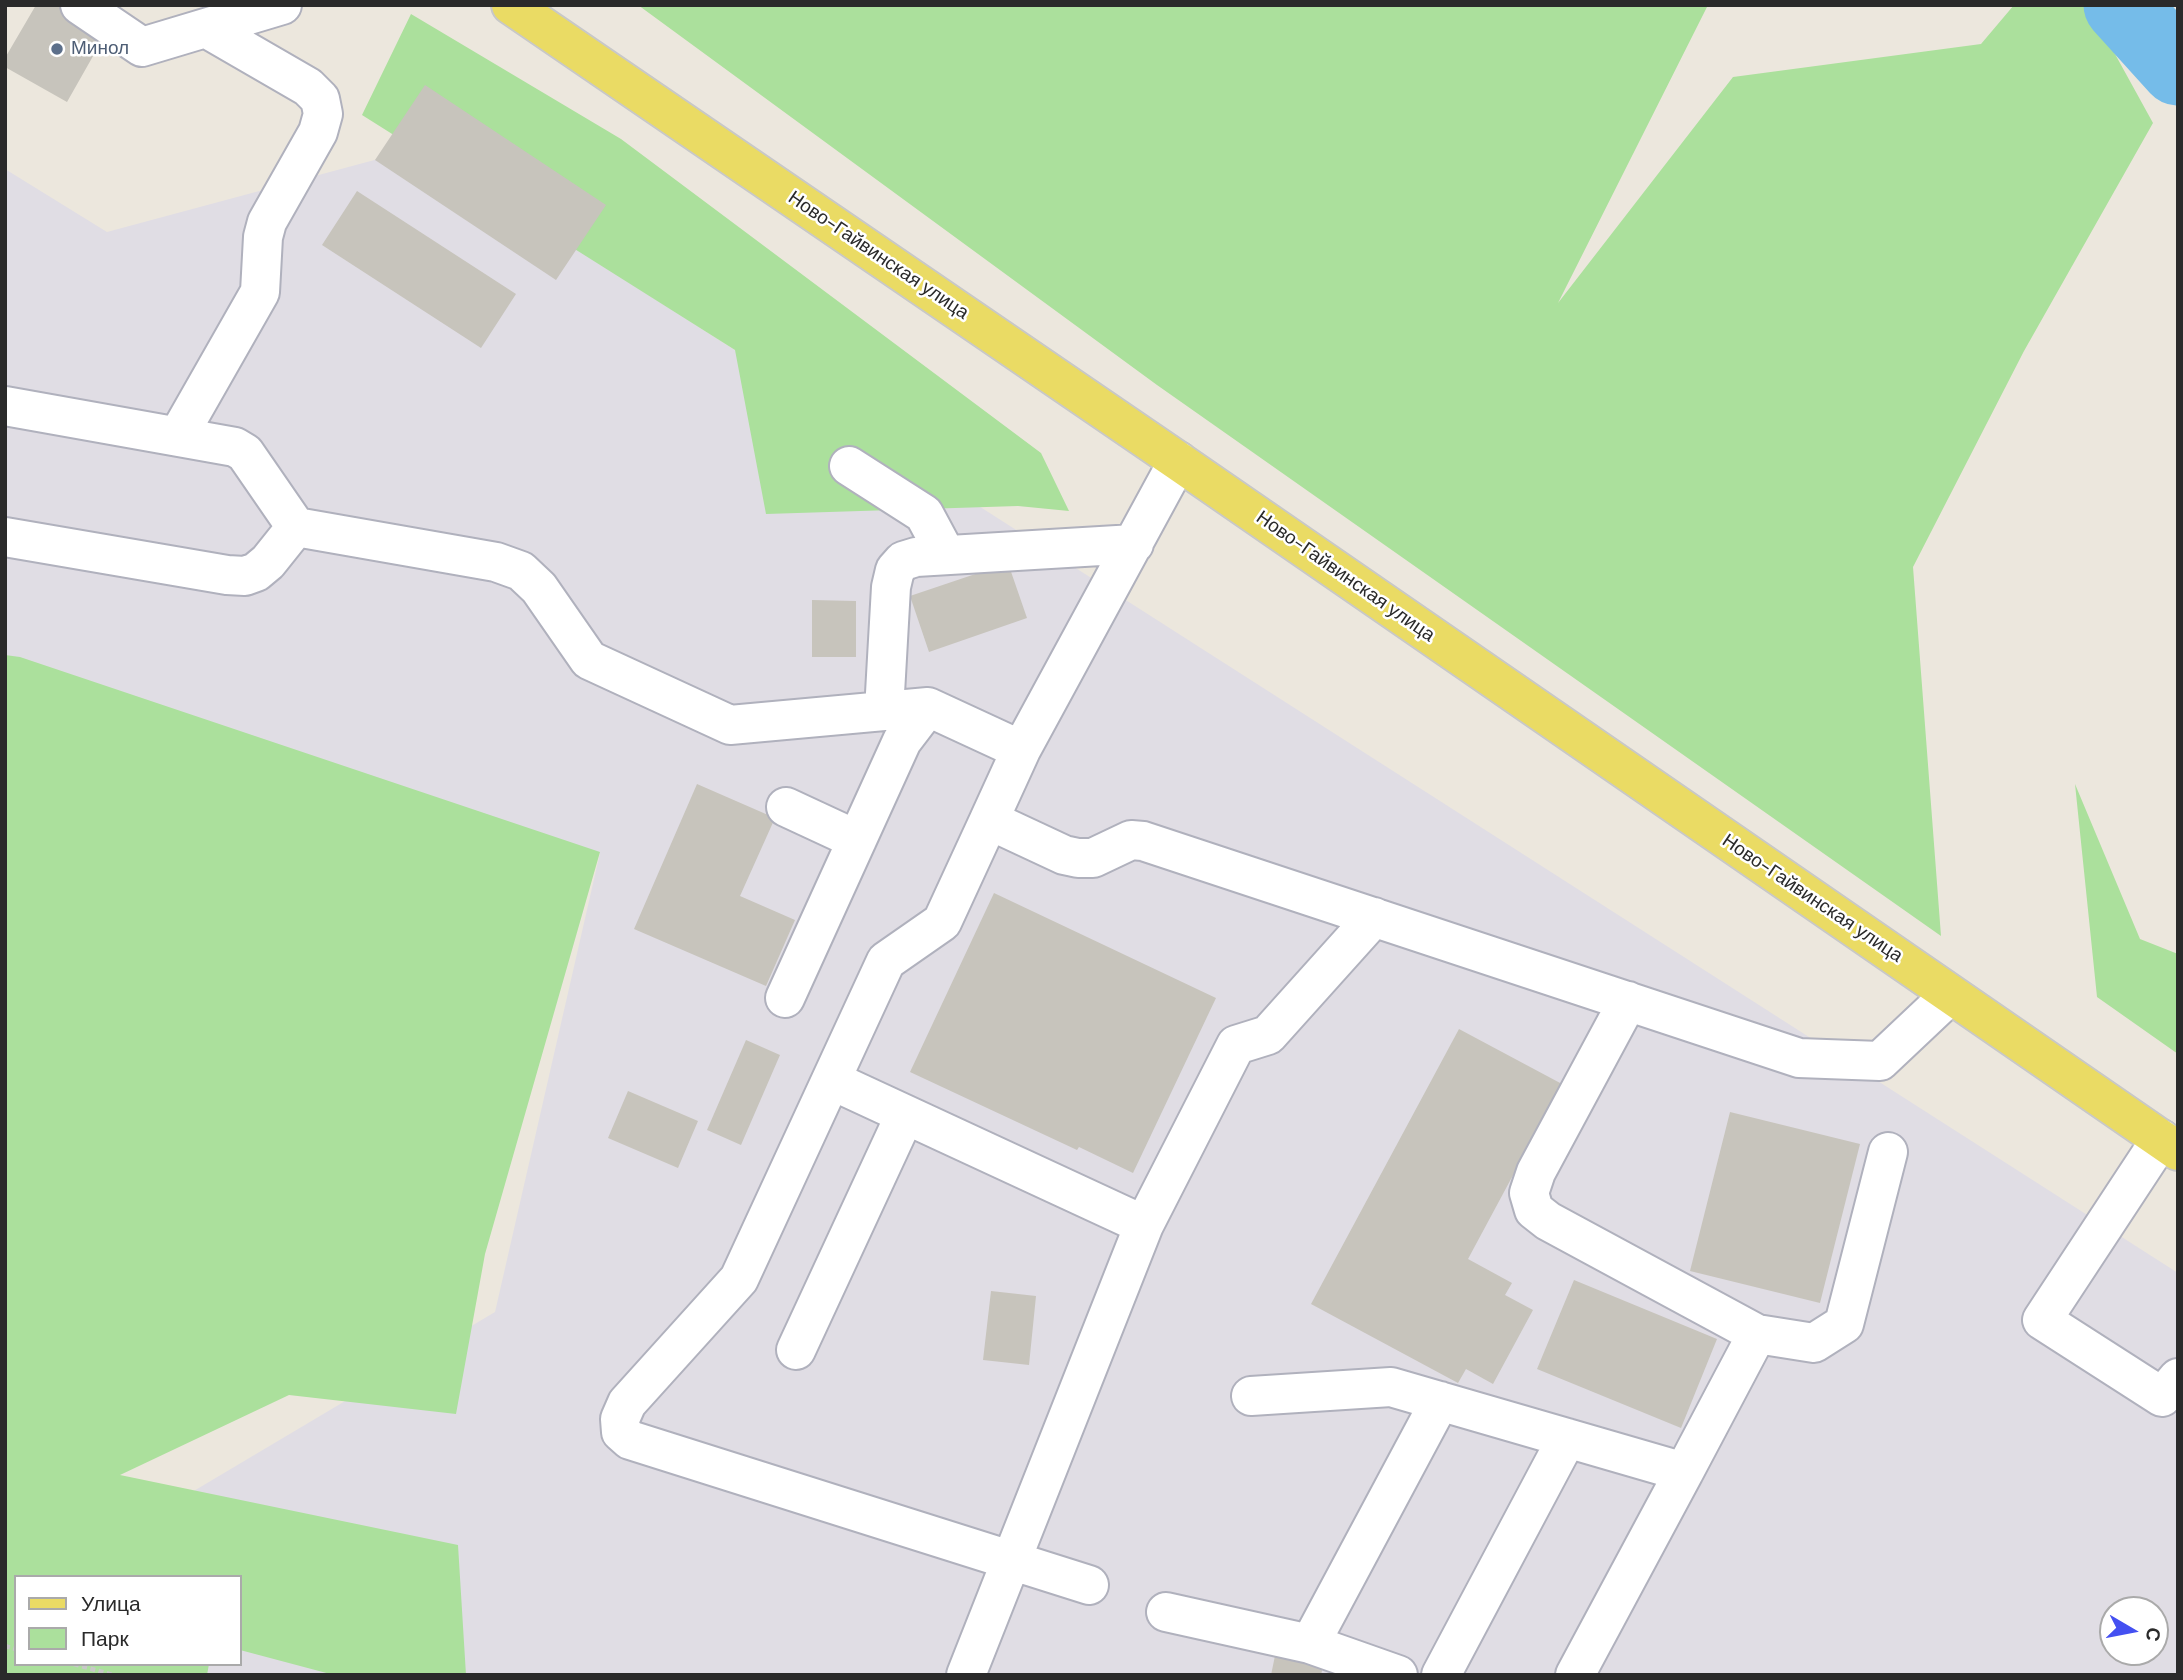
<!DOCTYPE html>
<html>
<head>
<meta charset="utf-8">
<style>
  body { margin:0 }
  #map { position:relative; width:2183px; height:1680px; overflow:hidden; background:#ece7dd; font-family:"DM Sans",sans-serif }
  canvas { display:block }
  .frame { position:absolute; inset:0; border:7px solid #2a2a2a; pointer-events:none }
  .legend { position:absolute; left:14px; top:1575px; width:228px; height:91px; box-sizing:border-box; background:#fff; border:2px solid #aaa; margin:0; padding:9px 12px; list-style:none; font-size:21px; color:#2a2a2a }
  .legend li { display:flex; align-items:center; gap:14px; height:35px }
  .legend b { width:35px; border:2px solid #aaa }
  .north { position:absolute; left:2099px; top:1596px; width:70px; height:70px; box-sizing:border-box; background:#fff; border:2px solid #aaa; border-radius:50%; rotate:100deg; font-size:19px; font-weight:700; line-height:28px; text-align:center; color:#2a2a2a }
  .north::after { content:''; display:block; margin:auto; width:24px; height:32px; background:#4450f1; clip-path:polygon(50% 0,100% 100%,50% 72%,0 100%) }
</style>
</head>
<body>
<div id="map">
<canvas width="2183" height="1680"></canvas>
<div class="frame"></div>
<ul class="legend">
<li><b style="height:9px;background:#eadb64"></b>Улица</li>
<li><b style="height:19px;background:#abe09c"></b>Парк</li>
</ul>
<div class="north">С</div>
</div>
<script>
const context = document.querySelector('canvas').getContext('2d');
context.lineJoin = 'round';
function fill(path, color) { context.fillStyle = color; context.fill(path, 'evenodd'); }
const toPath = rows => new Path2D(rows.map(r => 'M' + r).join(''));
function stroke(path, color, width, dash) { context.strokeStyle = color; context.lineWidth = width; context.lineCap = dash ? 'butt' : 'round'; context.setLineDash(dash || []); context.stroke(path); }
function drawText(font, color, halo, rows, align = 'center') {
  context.font = font + ' "DM Sans",sans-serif'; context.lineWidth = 5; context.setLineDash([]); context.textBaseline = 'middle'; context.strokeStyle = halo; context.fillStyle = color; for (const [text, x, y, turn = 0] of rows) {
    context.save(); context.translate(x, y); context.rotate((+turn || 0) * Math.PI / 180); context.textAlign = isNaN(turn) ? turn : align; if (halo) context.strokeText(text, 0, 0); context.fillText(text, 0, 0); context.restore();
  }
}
const industrial = toPath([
  [419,148,2178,1273,2178,1675,5,1675,16,1664,240,1664,240,1577,49,1577,495,1312,600,853,5,746,5,169,107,232],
  [2113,1610,2155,1610,2155,1652,2113,1652]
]);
const green = toPath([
  [638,5,1708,5,1558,303,1733,77,1981,44,2014,5,2088,5,2153,123,2024,351,1913,567,1941,936,1157,385],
  [411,14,621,139,1041,453,1069,511,1018,506,766,514,735,350,362,115],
  [5,655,20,657,600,852,485,1254,456,1414,289,1395,120,1475,458,1545,466,1675,334,1675,240,1650,240,1577,16,1577,16,1664,209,1664,207,1675,5,1675],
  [2075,784,2140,939,2178,954,2178,1054,2097,997]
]);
const river = toPath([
  [2121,5,2178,68]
]);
const building = toPath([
  [36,5,122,5,67,102,5,67,5,58],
  [425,85,606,205,556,280,375,160],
  [357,191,516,294,481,348,322,245],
  [1008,563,1027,618,929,652,910,596],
  [812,600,856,601,856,657,812,657],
  [697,784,775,818,740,896,795,920,766,986,634,929],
  [994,893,1216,998,1133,1173,1079,1147,1077,1150,910,1072],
  [1459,1029,1562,1084,1468,1259,1512,1283,1505,1295,1533,1310,1493,1384,1466,1369,1458,1383,1311,1304],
  [746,1040,780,1055,741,1145,707,1130],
  [628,1091,698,1121,678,1168,608,1138],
  [1730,1112,1860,1144,1820,1303,1690,1271],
  [1574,1280,1717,1339,1681,1428,1537,1369],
  [991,1291,1036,1296,1029,1365,983,1360],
  [1276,1651,1324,1662,1321,1675,1271,1675]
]);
const path = toPath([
  [5,1646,16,1649],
  [74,1664,113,1675]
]);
const minor = toPath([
  [80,5,142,47,282,5],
  [5,406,235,447,245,453,296,527],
  [178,436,260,292,263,237,267,222,318,132,323,114,320,99,308,87,206,28],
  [849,466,924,514,946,555],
  [5,537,227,575,245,576,256,572,268,562,296,527,496,562,521,571,539,588,589,660,730,725,928,707,1021,750,1178,461],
  [884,711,891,587,895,570,903,561,916,557,1134,544],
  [1021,750,989,820,1064,855,1078,858,1093,858,1131,840,1143,841,1799,1058,1880,1061,1950,995],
  [786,807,857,840],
  [989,820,942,922,886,961,739,1279,627,1403,620,1419,621,1432,630,1440,1089,1585],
  [785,998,902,741,928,707],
  [831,1080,1144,1225],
  [2161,1139,2042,1320,2162,1397,2178,1378],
  [1757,1334,1814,1343,1844,1324,1888,1152],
  [796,1350,905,1115],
  [1251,1396,1391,1387,1684,1472,1757,1334,1548,1221,1534,1210,1529,1193,1536,1172,1628,1001],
  [1166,1612,1310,1644,1398,1675],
  [1310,1644,1440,1401],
  [966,1675,1144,1225,1236,1045,1268,1035,1374,917],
  [1441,1675,1567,1438],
  [1575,1675,1684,1472]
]);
const major = toPath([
  [511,5,1178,461,2178,1151]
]);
const markers = [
  [57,49,7,"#5c6f8a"]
];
const serviceNames = [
  ["Минол",71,49]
];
const streetNames = [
  ["Ново-Гайвинская улица",878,256,34],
  ["Ново-Гайвинская улица",1345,577,35],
  ["Ново-Гайвинская улица",1812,899,34]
];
fill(industrial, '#e0dde4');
fill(green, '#abe09c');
stroke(river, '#75bce9', 75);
fill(building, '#c7c4bc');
stroke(minor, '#b0b1bd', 42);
stroke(major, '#c8c8c8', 42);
stroke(path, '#c8c8c8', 4.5, [5, 3.5]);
stroke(minor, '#fff', 38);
stroke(major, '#eadb64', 38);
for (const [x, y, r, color] of markers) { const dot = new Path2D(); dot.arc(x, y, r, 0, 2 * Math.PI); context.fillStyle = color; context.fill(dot); stroke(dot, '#fff', 2.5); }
drawText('19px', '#4e5e75', '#fff', serviceNames, 'left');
drawText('19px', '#2a2a2a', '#fff', streetNames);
</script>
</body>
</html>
